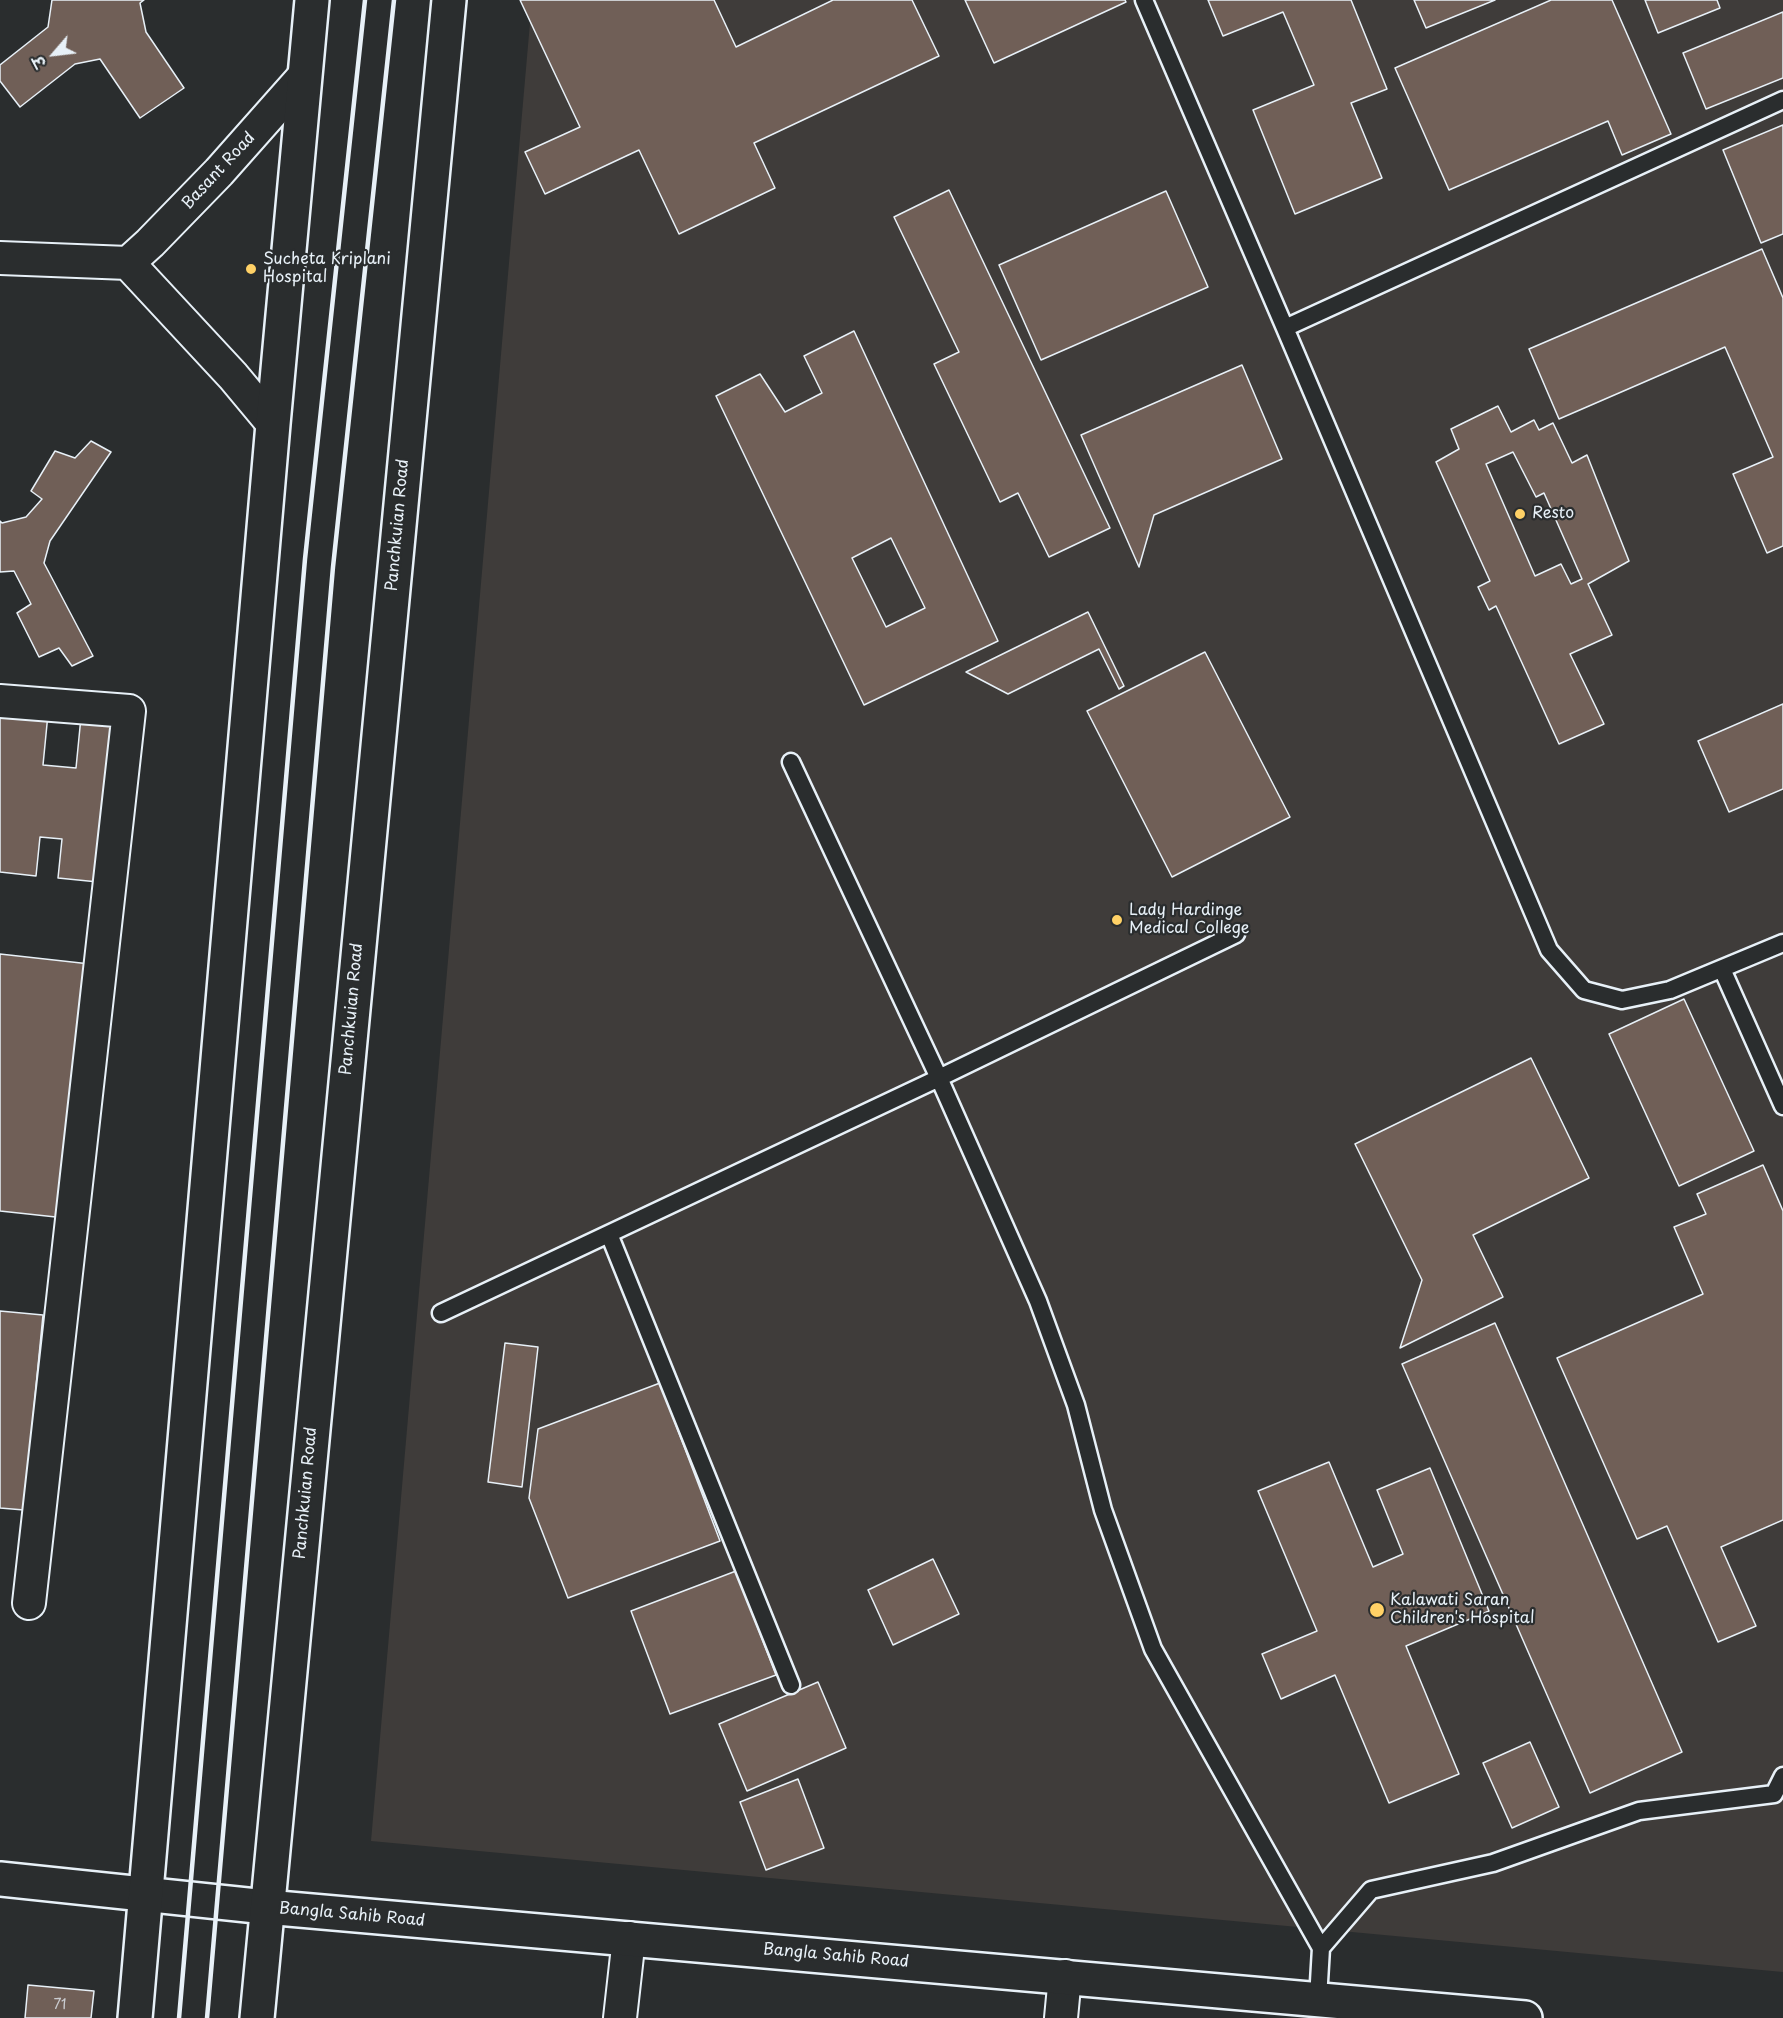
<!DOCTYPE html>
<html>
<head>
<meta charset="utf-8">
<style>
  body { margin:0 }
  #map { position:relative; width:1783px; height:2018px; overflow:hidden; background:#2a2d2e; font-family:"Playpen Sans","Playpen Sans Deva",sans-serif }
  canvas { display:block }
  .north { position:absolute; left:24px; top:24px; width:60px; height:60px; -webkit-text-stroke:4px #2a2d2e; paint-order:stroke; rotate:242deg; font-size:16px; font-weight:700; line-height:24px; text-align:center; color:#e8f1f8 }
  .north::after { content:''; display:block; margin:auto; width:21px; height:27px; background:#e8f1f8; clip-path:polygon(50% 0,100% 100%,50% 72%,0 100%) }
</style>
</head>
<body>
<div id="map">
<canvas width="1783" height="2018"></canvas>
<div class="north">उ</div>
</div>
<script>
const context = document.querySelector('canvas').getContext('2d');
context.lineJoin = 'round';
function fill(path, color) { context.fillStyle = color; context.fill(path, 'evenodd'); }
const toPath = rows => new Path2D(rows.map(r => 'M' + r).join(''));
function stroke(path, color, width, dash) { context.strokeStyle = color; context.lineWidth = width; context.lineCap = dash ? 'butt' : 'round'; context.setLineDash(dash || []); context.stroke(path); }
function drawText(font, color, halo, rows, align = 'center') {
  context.font = font + ' "Playpen Sans",sans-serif'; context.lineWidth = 4.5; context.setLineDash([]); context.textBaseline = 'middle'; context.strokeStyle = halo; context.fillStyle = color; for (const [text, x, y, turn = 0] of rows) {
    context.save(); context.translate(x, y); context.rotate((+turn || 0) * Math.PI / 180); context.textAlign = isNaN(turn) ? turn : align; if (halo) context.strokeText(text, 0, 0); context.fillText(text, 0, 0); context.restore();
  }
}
const built = toPath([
  [532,0,1783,0,1783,1972,371,1841]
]);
const building = toPath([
  [52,0,144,0,140,3,146,32,184,88,140,118,100,59,75,64,20,107,0,81,0,65,48,27,52,0],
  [520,0,714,0,736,47,833,0,912,0,939,56,754,143,775,188,679,234,639,150,545,194,525,152,580,127,520,0],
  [965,0,1125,0,1126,2,994,63,965,0],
  [1208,0,1351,0,1387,89,1351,103,1382,178,1295,214,1253,110,1314,85,1283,12,1223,36,1208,0],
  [1414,0,1495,0,1426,28,1414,0],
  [1551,0,1612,0,1671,134,1622,155,1608,121,1449,190,1395,68,1551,0],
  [1645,0,1717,0,1720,8,1658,33,1645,0],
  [1783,12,1783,78,1706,109,1683,53,1783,12],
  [1783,125,1783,234,1761,243,1723,150,1783,125],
  [949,190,1110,528,1049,557,1018,493,1000,502,934,364,959,352,894,217,949,190],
  [1166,191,1208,287,1041,360,999,265,1166,191],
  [1762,249,1783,298,1783,546,1767,553,1733,474,1773,457,1725,347,1559,419,1529,349,1762,249],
  [854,331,998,641,864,705,716,396,760,374,785,412,822,393,804,356,854,331],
  [891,538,925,608,886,627,852,558,891,538],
  [1242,365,1282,459,1154,515,1139,567,1081,435,1242,365],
  [1498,406,1511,432,1534,420,1539,430,1553,423,1572,463,1587,455,1629,561,1588,584,1612,635,1570,654,1604,724,1559,744,1496,606,1489,610,1478,587,1490,581,1436,462,1459,449,1451,429,1498,406],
  [1513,452,1536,497,1544,493,1582,579,1571,584,1561,564,1535,576,1486,464,1513,452],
  [91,441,111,452,50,541,44,563,93,656,72,666,59,648,39,657,17,613,31,604,14,571,0,572,0,521,2,523,26,517,42,499,31,491,55,451,75,458,91,441],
  [1088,612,1124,686,1119,689,1099,649,1008,694,966,672,1088,612],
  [1205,652,1290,817,1172,877,1087,711,1205,652],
  [1783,704,1783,789,1729,812,1698,741,1783,704],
  [0,709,48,714,43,765,76,768,81,717,123,721,108,883,58,878,62,839,40,837,36,876,0,872,0,709],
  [0,954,90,964,65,1218,0,1211,0,954],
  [1684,999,1754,1151,1679,1186,1609,1034,1684,999],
  [1531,1058,1589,1178,1473,1235,1503,1297,1400,1348,1422,1280,1355,1144,1531,1058],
  [1763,1165,1783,1211,1783,1520,1721,1547,1756,1626,1718,1642,1667,1526,1637,1539,1557,1358,1703,1294,1674,1227,1706,1214,1697,1194,1763,1165],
  [0,1311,43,1315,24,1510,0,1508,0,1311],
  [1495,1323,1682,1752,1590,1793,1402,1364,1495,1323],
  [505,1343,538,1347,522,1487,488,1482,505,1343],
  [660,1383,720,1541,568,1598,529,1498,538,1429,660,1383],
  [1329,1462,1373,1567,1403,1554,1377,1490,1430,1468,1489,1611,1406,1646,1459,1774,1389,1803,1335,1675,1281,1699,1262,1654,1317,1631,1258,1491,1329,1462],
  [933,1559,959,1614,893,1645,868,1590,933,1559],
  [736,1571,776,1675,670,1714,631,1611,736,1571],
  [818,1682,846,1748,747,1791,719,1724,818,1682],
  [1530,1742,1559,1807,1512,1828,1483,1763,1530,1742],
  [798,1779,824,1848,766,1870,740,1802,798,1779],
  [28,1985,94,1991,91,2018,25,2018,28,1985]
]);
const service = toPath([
  [1144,0,1285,328,1549,950,1584,990,1622,1000,1670,990,1783,943],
  [1285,328,1783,100],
  [791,762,939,1078,1038,1301,1076,1405,1103,1510,1153,1649,1321,1948,1318,1999],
  [1722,969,1783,1106],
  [609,1234,791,1685],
  [441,1313,939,1078,1236,934],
  [1321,1948,1371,1890,1493,1863,1639,1811,1774,1794,1783,1776]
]);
const minor = toPath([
  [0,258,128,263,150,243,219,172,305,75],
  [128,263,233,376,273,424],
  [0,701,129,711,29,1603],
  [620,2018,629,1938],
  [1061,2018,1065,1976]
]);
const tertiary = toPath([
  [0,1879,266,1907,1525,2018]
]);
const secondary = toPath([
  [135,2018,273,424,312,0],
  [257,2018,449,0]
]);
const rail = toPath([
  [179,2018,305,559,365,0],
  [207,2018,333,567,394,0]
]);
const markers = [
  [251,269,6,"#ffd166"],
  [1520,514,6,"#ffd166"],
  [1117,920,6,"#ffd166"],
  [1377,1610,8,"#ffd166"]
];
const numberNames = [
  ["71",60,2005]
];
const streetNames = [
  ["Basant Road",219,171,-47],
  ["Panchkuian Road",398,525,-85],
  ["Panchkuian Road",352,1009,-85],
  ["Panchkuian Road",306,1493,-85],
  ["Bangla Sahib Road",352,1915,5],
  ["Bangla Sahib Road",836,1956,5]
];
const poiNames = [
  ["Sucheta Kriplani",263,260],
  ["Hospital",263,278],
  ["Resto",1532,514],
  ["Lady Hardinge",1129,911],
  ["Medical College",1129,929],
  ["Kalawati Saran",1390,1601],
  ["Children's Hospital",1390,1619]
];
fill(built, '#3f3c3a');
fill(building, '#705f57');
stroke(building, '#e8f1f8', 1.5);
stroke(service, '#e8f1f8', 21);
stroke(minor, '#e8f1f8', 36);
stroke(tertiary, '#e8f1f8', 38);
stroke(secondary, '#e8f1f8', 38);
stroke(service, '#2a2d2e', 16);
stroke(minor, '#2a2d2e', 32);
stroke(tertiary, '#2a2d2e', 33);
stroke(secondary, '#2a2d2e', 33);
stroke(rail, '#e8f1f8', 4.5);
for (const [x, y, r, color] of markers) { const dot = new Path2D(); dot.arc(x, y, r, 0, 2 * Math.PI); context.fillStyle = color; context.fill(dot); stroke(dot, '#2a2d2e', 2); }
drawText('14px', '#caccd0', null, numberNames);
drawText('16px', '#e8f1f8', '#2a2d2e', streetNames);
drawText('16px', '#e8f1f8', '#2a2d2e', poiNames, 'left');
</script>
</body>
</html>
